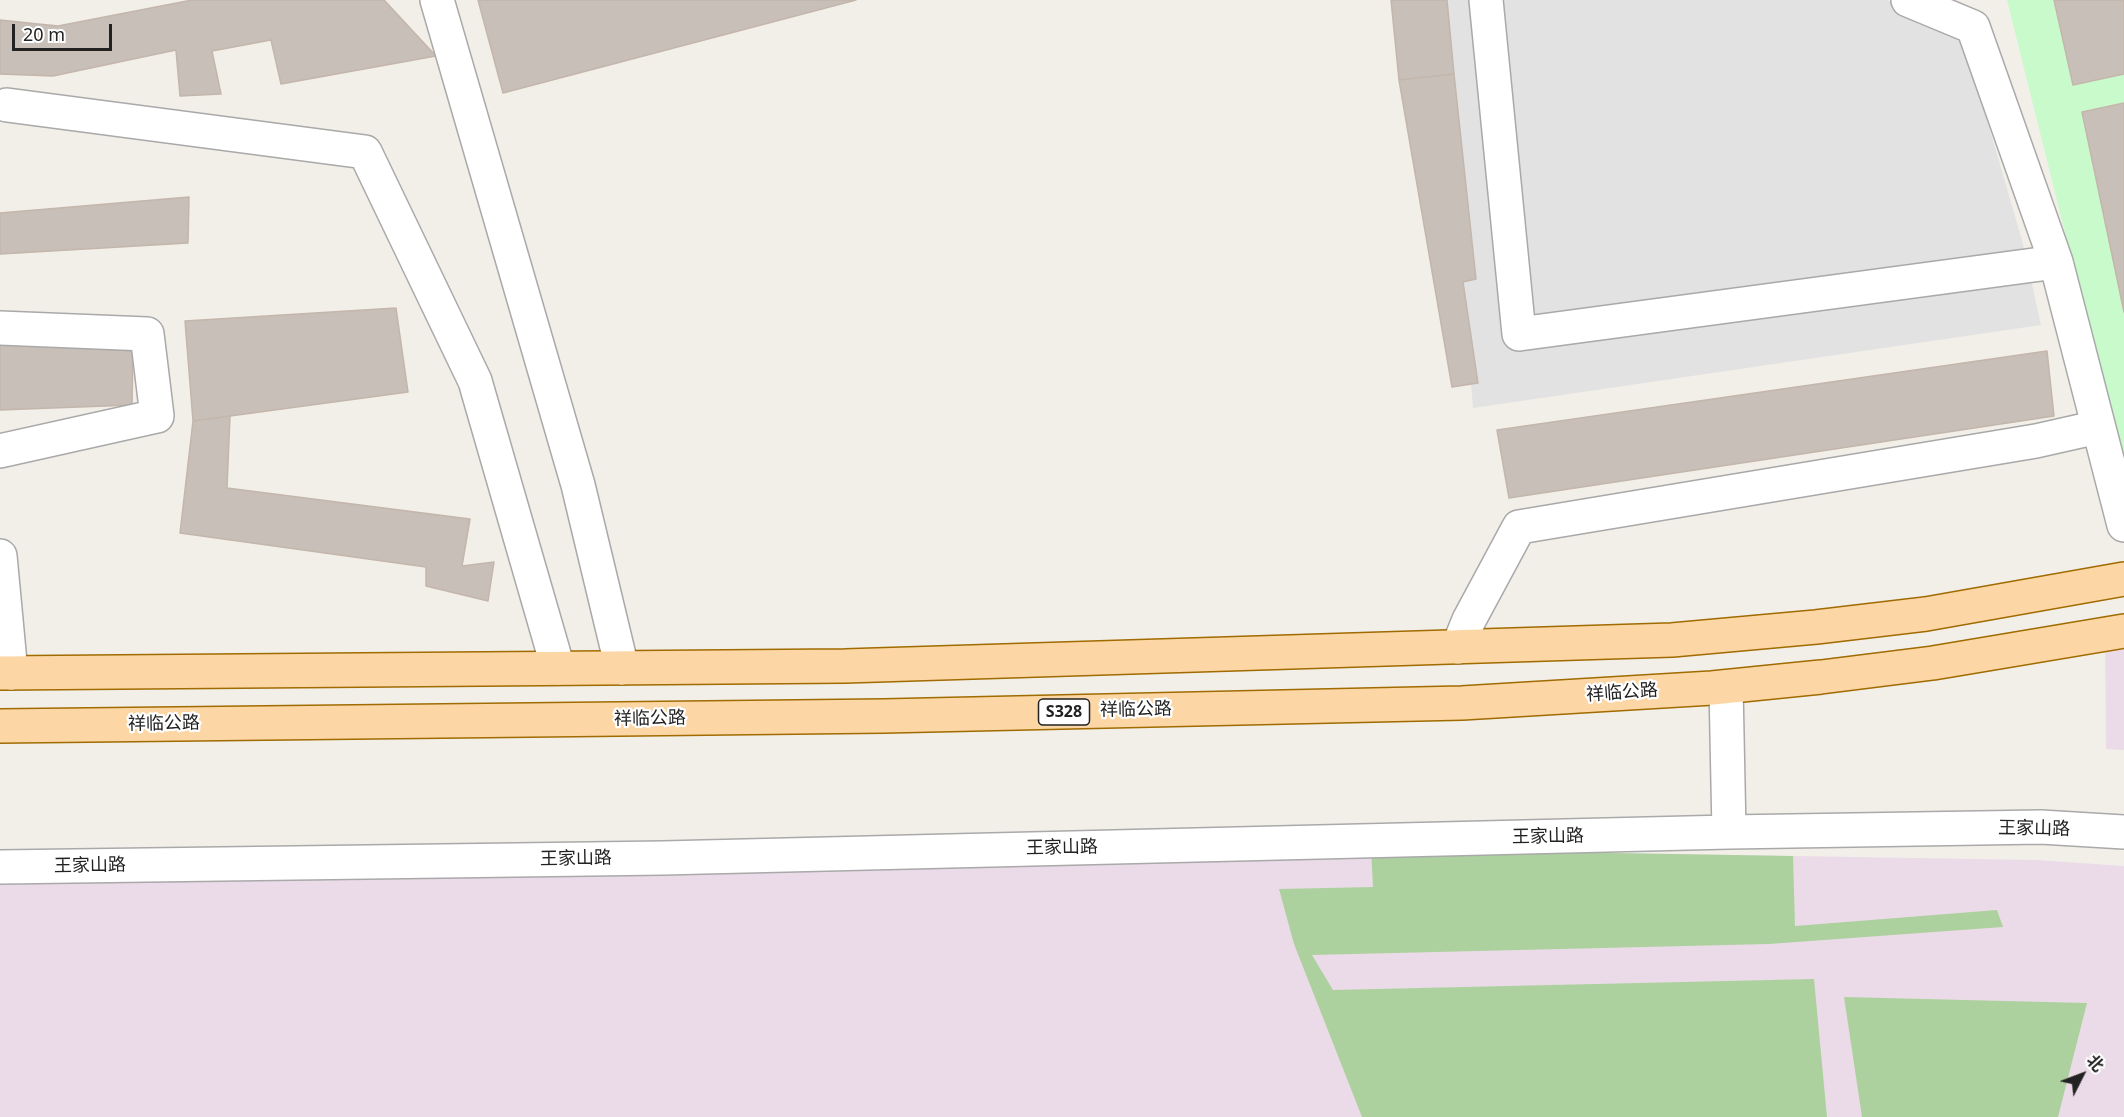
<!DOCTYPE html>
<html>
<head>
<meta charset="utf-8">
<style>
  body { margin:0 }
  #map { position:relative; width:2124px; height:1117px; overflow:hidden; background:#f2efe9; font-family:"Noto Sans","Noto Sans SC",sans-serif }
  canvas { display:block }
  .north { position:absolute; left:2052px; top:1045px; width:60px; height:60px; -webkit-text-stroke:4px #fff; paint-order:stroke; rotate:48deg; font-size:16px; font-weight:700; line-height:24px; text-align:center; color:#222 }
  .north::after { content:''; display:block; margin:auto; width:21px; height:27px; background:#222; clip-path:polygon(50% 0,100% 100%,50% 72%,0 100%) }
  .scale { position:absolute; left:12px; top:24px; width:100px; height:27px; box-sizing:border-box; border:3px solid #222; border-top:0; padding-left:8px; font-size:18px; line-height:21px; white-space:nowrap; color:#222; -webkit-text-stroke:4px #fff; paint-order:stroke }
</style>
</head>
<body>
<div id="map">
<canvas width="2124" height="1117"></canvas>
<div class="north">北</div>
<div class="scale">20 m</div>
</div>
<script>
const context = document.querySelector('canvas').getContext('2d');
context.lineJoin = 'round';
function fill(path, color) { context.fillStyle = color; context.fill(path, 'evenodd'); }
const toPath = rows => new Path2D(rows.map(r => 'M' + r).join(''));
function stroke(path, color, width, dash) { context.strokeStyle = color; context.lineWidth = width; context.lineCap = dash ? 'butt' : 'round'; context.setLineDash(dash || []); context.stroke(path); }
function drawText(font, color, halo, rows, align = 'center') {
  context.font = font + ' "Noto Sans","Noto Sans SC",sans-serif'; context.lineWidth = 4.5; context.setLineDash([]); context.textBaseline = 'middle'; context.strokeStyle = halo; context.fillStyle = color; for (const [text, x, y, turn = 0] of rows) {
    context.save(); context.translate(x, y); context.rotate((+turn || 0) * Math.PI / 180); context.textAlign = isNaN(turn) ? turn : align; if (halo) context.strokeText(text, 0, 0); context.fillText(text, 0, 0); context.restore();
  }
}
const industrial = toPath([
  [2124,629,2124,750,2106,749,2105,633],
  [1371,849,2036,860,2124,866,2124,1117,0,1117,0,876]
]);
const forest = toPath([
  [1371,849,1793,856,1795,926,1997,910,2003,927,1769,944,1312,955,1333,990,1814,979,1827,1117,1362,1117,1294,944,1279,889,1373,887],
  [1844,997,2087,1003,2058,1117,1862,1117]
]);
const park = toPath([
  [2007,0,2124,0,2124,469]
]);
const parking = toPath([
  [1441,0,1887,0,1961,30,2023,244,2041,325,1473,408]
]);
const building = toPath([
  [192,0,384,0,436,56,281,84,271,40,212,51,221,94,180,96,176,50,53,76,0,74,0,20,58,26,192,0],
  [478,0,856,0,503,93,478,0],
  [1391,0,1447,0,1454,74,1399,80,1391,0],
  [2054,0,2124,0,2124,74,2073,85,2054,0],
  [1454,74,1476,279,1463,282,1478,383,1452,387,1399,80,1454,74],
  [2124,103,2124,312,2082,112,2124,103],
  [189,197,188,243,0,254,0,213,189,197],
  [396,308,408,392,193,421,185,321,396,308],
  [0,343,133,351,132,405,0,410,0,343],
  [2047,351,2054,416,1509,498,1497,430,2047,351],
  [230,416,227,488,470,519,462,566,494,562,488,601,426,586,426,567,180,533,193,421,230,416]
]);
const minor = toPath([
  [437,0,578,485,622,668],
  [1486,0,1519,334,2056,262],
  [1908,0,1973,27,2056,262,2124,525],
  [7,105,365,152,475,381,558,668],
  [0,328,147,334,157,416,0,451],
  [0,556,11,673],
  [1458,647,1469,620,1519,527,2036,441,2098,427],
  [1726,687,1729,832],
  [0,867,663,858,1729,832,2041,827,2124,832]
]);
const major = toPath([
  [0,673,845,666,1672,640,1816,627,1926,614,2124,579],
  [0,726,884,716,1462,703,1712,688,1821,677,1933,663,2124,631]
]);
const shields = [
  [1064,712,51]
];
const shieldNames = [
  ["S328",1064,712]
];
const streetNames = [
  ["祥临公路",1622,693,-4],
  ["祥临公路",1136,710,-1],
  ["祥临公路",650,719,-1],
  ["祥临公路",164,724,-1],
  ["王家山路",2034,829,1],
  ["王家山路",1548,837,-1],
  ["王家山路",1062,848,-1],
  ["王家山路",576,859,-1],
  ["王家山路",90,866,-1]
];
fill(industrial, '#ebdbe8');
fill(forest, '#add19e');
fill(park, '#c8facc');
fill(parking, '#e2e2e2');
fill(building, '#c7bfb8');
stroke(building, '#c4b6ab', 1.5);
stroke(minor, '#a9a9a9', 36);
stroke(major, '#a06b00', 36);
stroke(minor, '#fff', 33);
stroke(major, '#fcd6a4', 33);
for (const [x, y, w] of shields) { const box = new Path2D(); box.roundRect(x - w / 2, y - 13, w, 26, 4.5); context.fillStyle = '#fff'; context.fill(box); stroke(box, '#222', 1.5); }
drawText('bold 16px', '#222', null, shieldNames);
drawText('18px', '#222', '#fff', streetNames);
</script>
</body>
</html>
